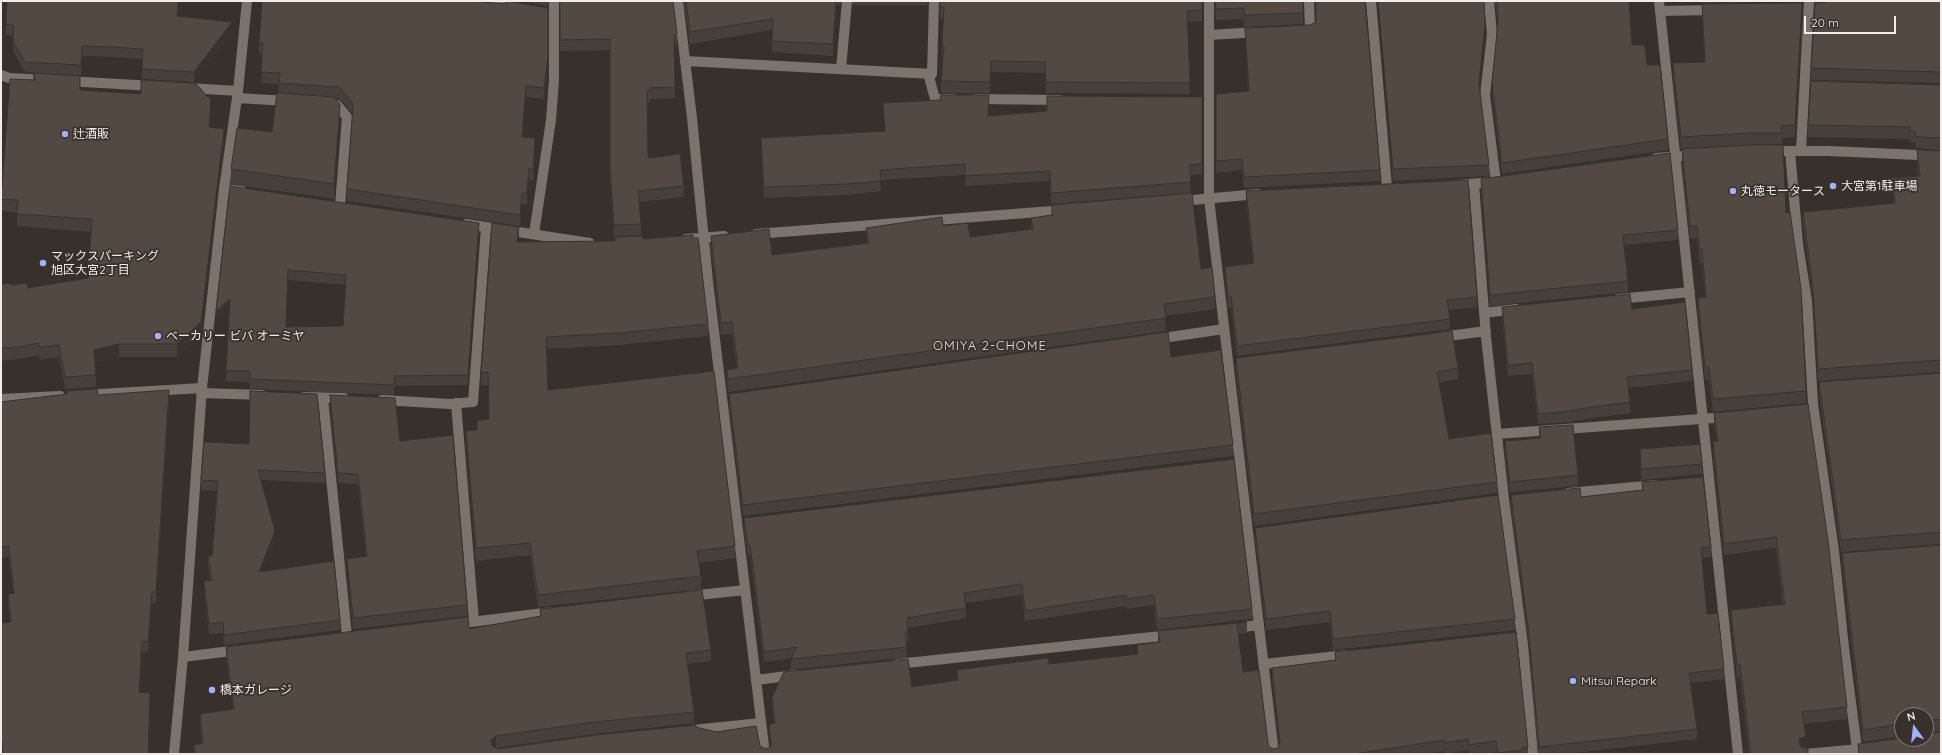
<!DOCTYPE html>
<html>
<head>
<meta charset="utf-8">
<style>
  body { margin:0 }
  #map { position:relative; width:1942px; height:755px; overflow:hidden; background:#38302a; font-family:Quicksand,sans-serif }
  canvas { display:block }
  .frame { position:absolute; inset:0; border:2px solid #f1ece7; pointer-events:none }
  .north { position:absolute; left:1894px; top:707px; width:40px; height:40px; box-sizing:border-box; background:#38302a; border:1px solid #827b76; border-radius:50%; rotate:345deg; font-size:11px; font-weight:700; line-height:16px; text-align:center; color:#f1ece7 }
  .north::after { content:''; display:block; margin:auto; width:14px; height:18px; background:#9db4fd; clip-path:polygon(50% 0,100% 100%,50% 72%,0 100%) }
  .scale { position:absolute; left:1804px; top:16px; width:92px; height:18px; box-sizing:border-box; border:2px solid #f1ece7; border-top:0; padding-left:5px; font-size:12px; line-height:14px; white-space:nowrap; color:#f1ece7; -webkit-text-stroke:3px #38302a; paint-order:stroke }
</style>
</head>
<body>
<div id="map">
<canvas width="1942" height="755"></canvas>
<div class="frame"></div>
<div class="north">N</div>
<div class="scale">20 m</div>
</div>
<script>
const context = document.querySelector('canvas').getContext('2d');
context.lineJoin = 'round';
const toPath = rows => new Path2D(rows.map(r => 'M' + r).join(''));
function stroke(path, color, width, dash) { context.strokeStyle = color; context.lineWidth = width; context.lineCap = dash ? 'butt' : 'round'; context.setLineDash(dash || []); context.stroke(path); }
function fill(path, color) { context.fillStyle = color; context.fill(path, 'evenodd'); }
function drawText(font, color, halo, rows, align = 'center') {
  context.font = font + ' Quicksand,"Noto Sans JP",sans-serif'; context.lineWidth = 3.5; context.setLineDash([]); context.textBaseline = 'middle'; context.strokeStyle = halo; context.fillStyle = color; for (const [text, x, y, turn = 0] of rows) {
    context.save(); context.translate(x, y); context.rotate((+turn || 0) * Math.PI / 180); context.textAlign = isNaN(turn) ? turn : align; if (halo) context.strokeText(text, 0, 0); context.fillText(text, 0, 0); context.restore();
  }
}
const lane = toPath([
  [482,1,505,5],
  [1371,1,1387,187],
  [1489,1,1492,34,1485,95,1496,182],
  [1660,11,1714,10],
  [1301,30,1310,30,1309,1],
  [1209,35,1259,32],
  [685,61,932,74,934,1],
  [841,69,847,1],
  [928,73,935,99,954,99],
  [237,98,288,101],
  [976,99,1060,100],
  [328,104,337,105,347,117,340,206],
  [1790,151,1798,244,1807,301,1813,404,1834,551,1844,648,1857,749],
  [1801,151,1809,1],
  [1474,184,1486,337,1504,499,1523,645,1533,754],
  [534,234,551,120,554,80,554,1],
  [1618,299,1690,292],
  [1484,313,1516,309],
  [1441,337,1486,331],
  [1156,339,1224,329],
  [201,393,262,395],
  [304,397,344,398],
  [323,398,347,636],
  [382,400,450,404,473,402,486,227],
  [456,403,474,621],
  [1497,434,1728,417],
  [1568,493,1656,485],
  [1235,628,1259,625],
  [897,664,1171,635],
  [1264,664,1347,655],
  [756,680,795,675]
]);
const street = toPath([
  [678,1,692,118,708,281,765,754],
  [1209,1,1209,198,1274,754],
  [1659,1,1738,754],
  [1,75,9,78,47,80],
  [66,81,154,86],
  [188,88,238,91],
  [1770,151,1829,151,1941,156],
  [1656,158,1696,155],
  [1456,185,1494,182],
  [224,189,242,191],
  [1181,201,1258,194],
  [466,224,590,243],
  [756,234,1065,210],
  [686,239,724,236],
  [84,395,202,388],
  [1,399,60,396],
  [689,596,745,590],
  [455,624,552,612],
  [183,657,239,650],
  [692,730,761,723],
  [174,754,183,657,202,388,224,189,238,91,247,1],
  [1805,754,1870,748]
]);
const wall = toPath([
  [519,1,548,1,548,6],
  [560,1,677,34,677,46,674,46,675,98,650,99,650,103,647,103,648,158,684,186,684,197,639,202,641,224,641,235,614,236,610,181,610,50,560,51],
  [684,1,841,1,840,5,837,5,833,56,772,52,772,30,690,44],
  [852,1,928,1,927,5,853,5],
  [940,1,1202,1,1202,21,1188,22,1190,94,1046,93,1045,73,991,72,990,93,941,93,941,81,943,57,942,57,942,45,943,19,940,18],
  [1215,1,1303,1,1303,24,1244,27,1244,19,1216,20],
  [1378,1,1484,1,1485,34,1479,90,1489,165,1489,176,1393,181],
  [1495,1,1629,1,1632,45,1647,65,1668,139,1668,150,1502,174,1492,95,1492,84,1498,27],
  [1701,1,1761,1,1761,2,1701,3],
  [1941,1,1941,83,1811,80,1811,68,1825,2],
  [1702,4,1802,15,1795,137,1782,138,1782,144,1749,145,1681,149,1673,75,1673,63,1705,62,1702,16],
  [178,16,232,32,194,82,142,79,142,59,113,57,82,56,81,76,25,72,13,51,13,36,6,35,6,24],
  [1316,22,1380,170,1380,181,1244,188,1242,170,1216,173,1216,94,1248,91,1245,28,1310,25],
  [259,43,548,67,544,99,526,97,523,137,535,149,533,180,529,180,527,204,522,204,520,226,347,201,347,189,353,115,352,113,342,101,338,99,335,98,340,119,334,199,231,184,231,169,272,132,279,93,279,84,261,83,263,54,259,54],
  [33,73,80,90,211,112,210,127,224,141,201,335,177,357,119,357,95,362,96,375,96,387,65,389,59,357,40,360,39,355,19,359,1,361,1,284,28,288,88,278,91,232,17,226,17,212,1,211,1,199,33,80],
  [1941,85,1941,150,1916,148,1915,142,1910,142,1910,139,1808,137,1808,125],
  [1047,96,1202,97,1202,174,1190,175,1191,193,1051,204,1050,181,965,186,965,175,880,180,881,191,847,195,764,198,761,148,761,138,885,131,883,103,989,106,989,116,1047,111],
  [1682,149,1786,213,1806,391,1806,403,1713,412,1709,380,1705,380,1698,311,1698,298,1705,297,1702,263,1700,263,1697,238,1690,239,1682,162],
  [1917,150,1941,151,1941,372,1818,381,1813,301,1803,224,1803,212,1894,203,1892,190,1892,178,1918,176,1917,161],
  [1481,179,1678,230,1678,240,1624,245,1628,281,1628,292,1490,306,1481,190],
  [230,186,479,233,468,385,394,386,394,395,250,389,250,382,226,381,229,309,216,321],
  [288,280,346,285,343,326,286,327],
  [1246,191,1477,297,1477,307,1449,310,1450,319,1450,329,1237,356,1231,307,1228,308,1225,277,1225,267,1253,263,1246,201],
  [1052,205,1201,269,1215,297,1215,309,1165,316,1166,331,728,392,727,382,727,370,737,368,732,334,721,335,711,248,711,236,772,255,867,243,866,228,943,226,970,237,1031,229,1031,218,1052,215],
  [643,239,708,324,708,336,619,345,547,349,548,390,735,546,735,558,699,563,701,576,701,589,538,607,530,555,476,561,466,443,466,431,477,430,477,421,489,419,488,385,481,385,481,373,518,242,615,241],
  [1502,307,1632,309,1692,370,1692,381,1628,388,1630,402,1630,413,1572,421,1572,422,1538,424,1532,374,1508,376,1502,318],
  [1171,357,1233,445,1233,456,743,516,729,405,729,394],
  [1236,358,1458,368,1458,379,1439,383,1449,439,1497,482,1497,493,1254,526,1236,370],
  [1941,373,1941,544,1841,552,1819,394,1819,382],
  [67,391,98,395,169,401,156,603,152,603,148,653,142,653,140,692,150,704,149,754,2,754,1,746,1,623,10,622,8,605,8,594,13,593,9,557,1,558,1,402,67,394],
  [330,395,400,441,467,605,467,616,353,629,347,569,347,559,366,556,358,484,338,483,330,405],
  [1808,404,1847,707,1847,719,1804,724,1806,747,1804,748,1808,754,1749,754,1740,677,1737,678,1731,622,1731,610,1783,604,1776,548,1724,555,1713,453,1713,441,1717,441,1714,424,1714,413],
  [1539,427,1578,475,1578,486,1510,492,1505,452,1505,441,1539,438],
  [204,442,325,473,325,483,261,480,275,542,263,571,340,620,340,630,224,645,223,633,209,634,204,591,204,581,210,580,208,567,208,557,212,556,217,491,201,490,201,480],
  [1640,449,1702,464,1702,474,1641,480,1640,460],
  [1642,482,1711,547,1711,557,1702,558,1707,614,1724,669,1724,679,1691,683,1697,729,1697,739,1566,754,1538,754,1529,644,1511,505,1511,495,1581,497,1642,490],
  [744,518,1252,609,1252,619,1157,630,1154,605,1126,609,1126,606,1025,621,1022,595,966,603,966,618,908,628,908,642,906,643,907,657,791,670,791,658,764,662,750,556,748,556,744,529],
  [1255,528,1515,619,1515,630,1333,650,1330,622,1266,630,1255,539],
  [1941,545,1941,731,1926,733,1926,715,1902,715,1902,736,1863,742,1842,565,1842,553],
  [540,609,711,650,711,661,687,664,694,712,694,723,594,734,495,748,498,749,696,727,760,746,766,749,771,746,769,736,769,725,774,723,772,709,772,697,912,687,957,680,957,670,1049,664,1137,654,1137,645,1158,642,1158,631,1247,622,1247,633,1238,634,1243,672,1269,747,1274,749,1278,748,1279,744,1272,679,1272,668,1335,660,1335,652,1528,747,1528,754,1496,754,1496,752,1486,754,1469,754,1468,750,1445,754,1445,751,1425,754,194,754,194,745,202,744,200,726,200,714,233,709,226,658,226,647,469,629,540,617],
  [1858,744,1941,754,1858,754]
]);
const shadedWall = toPath([
  [178,1,179,1,177,26,177,16],
  [836,1,837,1,837,5,833,56,833,44],
  [1802,3,1802,15,1795,137,1795,125],
  [232,22,232,32,194,82,194,72],
  [1485,23,1485,34,1479,96,1479,84],
  [82,46,82,56,81,76,81,65],
  [548,56,548,67,544,99,544,88],
  [991,61,991,72,990,93,990,82],
  [526,86,526,97,522,149,522,137],
  [211,100,211,112,209,139,209,127],
  [340,104,340,119,334,199,334,184],
  [224,129,224,141,201,335,177,357,177,344],
  [535,138,535,149,533,180,533,169],
  [529,168,529,180,527,204,527,193],
  [522,193,522,204,520,226,520,215],
  [479,223,479,233,468,385,468,375],
  [519,227,519,239,517,254,517,242],
  [288,270,288,280,286,337,286,327],
  [230,299,230,309,216,321,216,311],
  [119,344,119,357,94,363,94,350],
  [169,390,169,401,156,603,156,592],
  [275,531,275,542,259,582,259,572],
  [152,592,152,603,148,653,148,642],
  [142,641,142,653,139,704,139,692],
  [150,693,150,704,148,754],
  [496,736,496,748,491,751,491,740],
  [1806,736,1806,747,1799,751,1799,739]
]);
const building = toPath([
  [7,1,178,1,177,16,232,22,194,72,142,69,143,49,113,47,82,46,81,65,25,62,13,41,14,26,6,24,7,1],
  [262,1,469,1,506,4,506,1,508,1,548,8,548,56,544,88,526,86,522,137,535,138,533,169,529,168,527,193,522,193,520,215,347,189,353,106,352,102,342,90,338,87,279,83,280,73,261,72,263,43,259,43,262,1],
  [560,1,673,1,677,34,674,35,675,87,650,88,650,91,647,91,648,158,680,154,684,186,638,191,641,224,614,225,610,169,610,39,560,40,560,1],
  [686,1,836,1,833,44,772,41,773,19,690,32,686,1],
  [940,1,1202,1,1202,10,1187,11,1190,83,1046,82,1045,62,991,61,990,82,941,81,944,46,942,45,944,7,940,7,940,1],
  [1215,1,1303,1,1303,13,1244,15,1244,8,1216,9,1215,1],
  [1316,1,1365,1,1380,170,1244,177,1242,159,1216,161,1216,94,1249,91,1245,28,1310,25,1316,22,1316,1],
  [1378,1,1484,1,1485,23,1479,84,1489,165,1393,169,1378,1],
  [1497,1,1629,1,1632,45,1645,45,1647,65,1660,65,1668,139,1502,163,1492,84,1498,22,1497,1],
  [1826,1,1941,1,1941,72,1811,68,1815,3,1826,2,1826,1],
  [1802,3,1795,125,1781,126,1782,133,1749,133,1681,137,1673,63,1705,62,1702,4,1802,3],
  [33,73,80,76,80,90,141,94,141,80,195,83,211,100,209,127,224,129,201,322,177,344,119,344,94,350,96,375,65,377,59,345,40,347,39,343,19,347,1,348,1,284,11,283,11,285,27,283,28,288,88,278,92,219,17,214,18,200,1,199,10,79,36,80,33,73],
  [1811,81,1941,85,1941,138,1916,137,1915,131,1910,131,1910,127,1808,125,1811,81],
  [277,93,334,97,340,104,334,184,231,169,237,128,272,132,277,93],
  [941,95,989,95,988,116,1047,111,1047,96,1202,97,1202,164,1189,165,1191,182,1051,193,1050,171,965,176,965,164,880,170,881,181,847,184,764,187,761,138,885,131,883,103,940,100,941,95],
  [1749,145,1783,145,1786,213,1790,212,1801,289,1806,391,1713,399,1709,367,1705,367,1698,298,1706,297,1702,250,1700,250,1697,226,1690,226,1682,149,1749,145],
  [1917,150,1941,151,1941,360,1818,369,1813,289,1803,212,1895,203,1892,178,1920,176,1917,150],
  [1670,153,1678,230,1623,235,1628,281,1490,295,1481,179,1670,153],
  [1468,180,1477,297,1447,300,1450,319,1237,346,1231,297,1228,298,1225,267,1254,263,1246,191,1468,180],
  [230,186,479,223,468,375,394,376,394,385,250,379,250,371,226,371,230,299,216,311,230,186],
  [288,270,346,275,343,326,286,327,288,270],
  [1192,193,1201,269,1212,267,1215,297,1164,304,1166,318,728,379,727,370,738,368,732,322,721,323,711,236,769,229,772,255,869,243,866,228,942,217,943,226,968,223,970,237,1033,229,1031,218,1052,215,1052,205,1192,193],
  [492,223,519,227,517,242,615,241,615,237,642,236,643,239,693,235,693,238,698,238,708,324,619,333,546,337,548,390,714,371,735,546,697,551,701,576,538,595,530,543,476,548,466,431,477,430,477,421,489,419,488,372,481,373,492,223],
  [1630,294,1632,309,1685,302,1692,370,1627,377,1630,402,1572,410,1572,411,1538,414,1532,363,1508,365,1502,307,1630,294],
  [1452,331,1458,368,1437,372,1449,439,1491,433,1497,482,1254,514,1236,358,1452,331],
  [1168,332,1171,357,1221,350,1233,445,743,505,729,394,1168,332],
  [1941,373,1941,532,1841,540,1819,382,1941,373],
  [97,389,98,395,169,390,156,592,152,592,148,642,142,641,139,692,150,693,148,754,3,754,1,735,1,623,11,622,8,594,14,593,9,546,1,547,1,402,67,394,67,391,97,389],
  [250,391,317,394,325,473,258,470,275,531,259,572,334,561,340,620,224,635,223,622,209,624,204,581,212,580,208,557,212,556,218,481,201,480,204,442,249,444,250,391],
  [330,395,395,398,400,441,453,435,467,605,353,618,347,559,367,556,358,474,338,473,330,395],
  [1808,404,1828,540,1847,707,1802,712,1806,736,1799,739,1800,746,1803,748,1808,749,1808,754,1751,754,1740,665,1737,666,1731,610,1785,604,1776,537,1724,544,1713,441,1718,441,1714,413,1808,404],
  [1573,425,1578,475,1510,482,1505,441,1541,438,1539,427,1573,425],
  [1700,444,1702,464,1641,469,1640,449,1700,444],
  [1234,459,1252,609,1157,619,1154,595,1126,599,1126,595,1025,611,1022,584,964,593,966,608,907,618,908,632,905,632,907,647,791,659,797,647,764,652,750,545,748,546,744,518,1234,459],
  [1703,477,1711,547,1701,548,1707,614,1718,613,1724,669,1689,673,1697,729,1539,747,1529,634,1511,495,1580,488,1581,497,1643,490,1642,482,1703,477],
  [1498,495,1515,619,1333,639,1330,611,1266,619,1255,528,1498,495],
  [1941,545,1941,719,1926,721,1926,715,1902,715,1902,724,1863,730,1842,553,1941,545],
  [702,590,711,650,686,653,694,712,594,722,496,736,491,740,492,746,498,749,596,735,696,725,696,727,716,732,756,726,760,746,766,749,771,746,771,742,769,725,775,723,772,697,784,672,908,659,912,687,958,680,957,670,1048,658,1049,664,1138,654,1137,645,1160,642,1158,631,1247,622,1237,623,1243,672,1259,670,1268,743,1269,747,1274,749,1278,748,1280,742,1272,668,1336,660,1335,652,1516,632,1528,747,1522,748,1523,750,1498,753,1496,741,1469,745,1468,739,1445,743,1445,740,1354,754,196,754,194,745,203,743,200,714,234,709,226,647,468,617,469,629,541,616,540,609,702,590],
  [1941,732,1941,754,1859,754,1858,744,1902,738,1902,739,1926,739,1926,734,1941,732]
]);
const markers = [
  [65,134,4,"#9db4fd"],
  [1833,186,4,"#9db4fd"],
  [1733,191,4,"#9db4fd"],
  [43,263,4,"#9db4fd"],
  [158,336,4,"#9db4fd"],
  [1573,681,4,"#9db4fd"],
  [212,690,4,"#9db4fd"]
];
const poiNames = [
  ["辻酒販",73,134],
  ["大宮第1駐車場",1841,186],
  ["丸徳モータース",1741,191],
  ["マックスパーキング",51,256],
  ["旭区大宮2丁目",51,270],
  ["ベーカリー ビバ オーミヤ",166,336],
  ["Mitsui Repark",1581,681],
  ["橋本ガレージ",220,690]
];
const neighbourhoodNames = [
  ["OMIYA 2-CHOME",990,346]
];
stroke(lane, '#7c736c', 10);
stroke(street, '#7c736c', 10);
fill(wall, '#473f3a');
fill(shadedWall, '#39332f');
fill(building, '#524943');
stroke(building, '#39332f', 1);
for (const [x, y, r, color] of markers) { const dot = new Path2D(); dot.arc(x, y, r, 0, 2 * Math.PI); context.fillStyle = color; context.fill(dot); stroke(dot, '#38302a', 1.5); }
drawText('12px', '#f1ece7', '#38302a', poiNames, 'left');
context.letterSpacing = '1px';
drawText('13px', '#e6dbd3', '#38302a', neighbourhoodNames);
context.letterSpacing = '0px';
</script>
</body>
</html>
